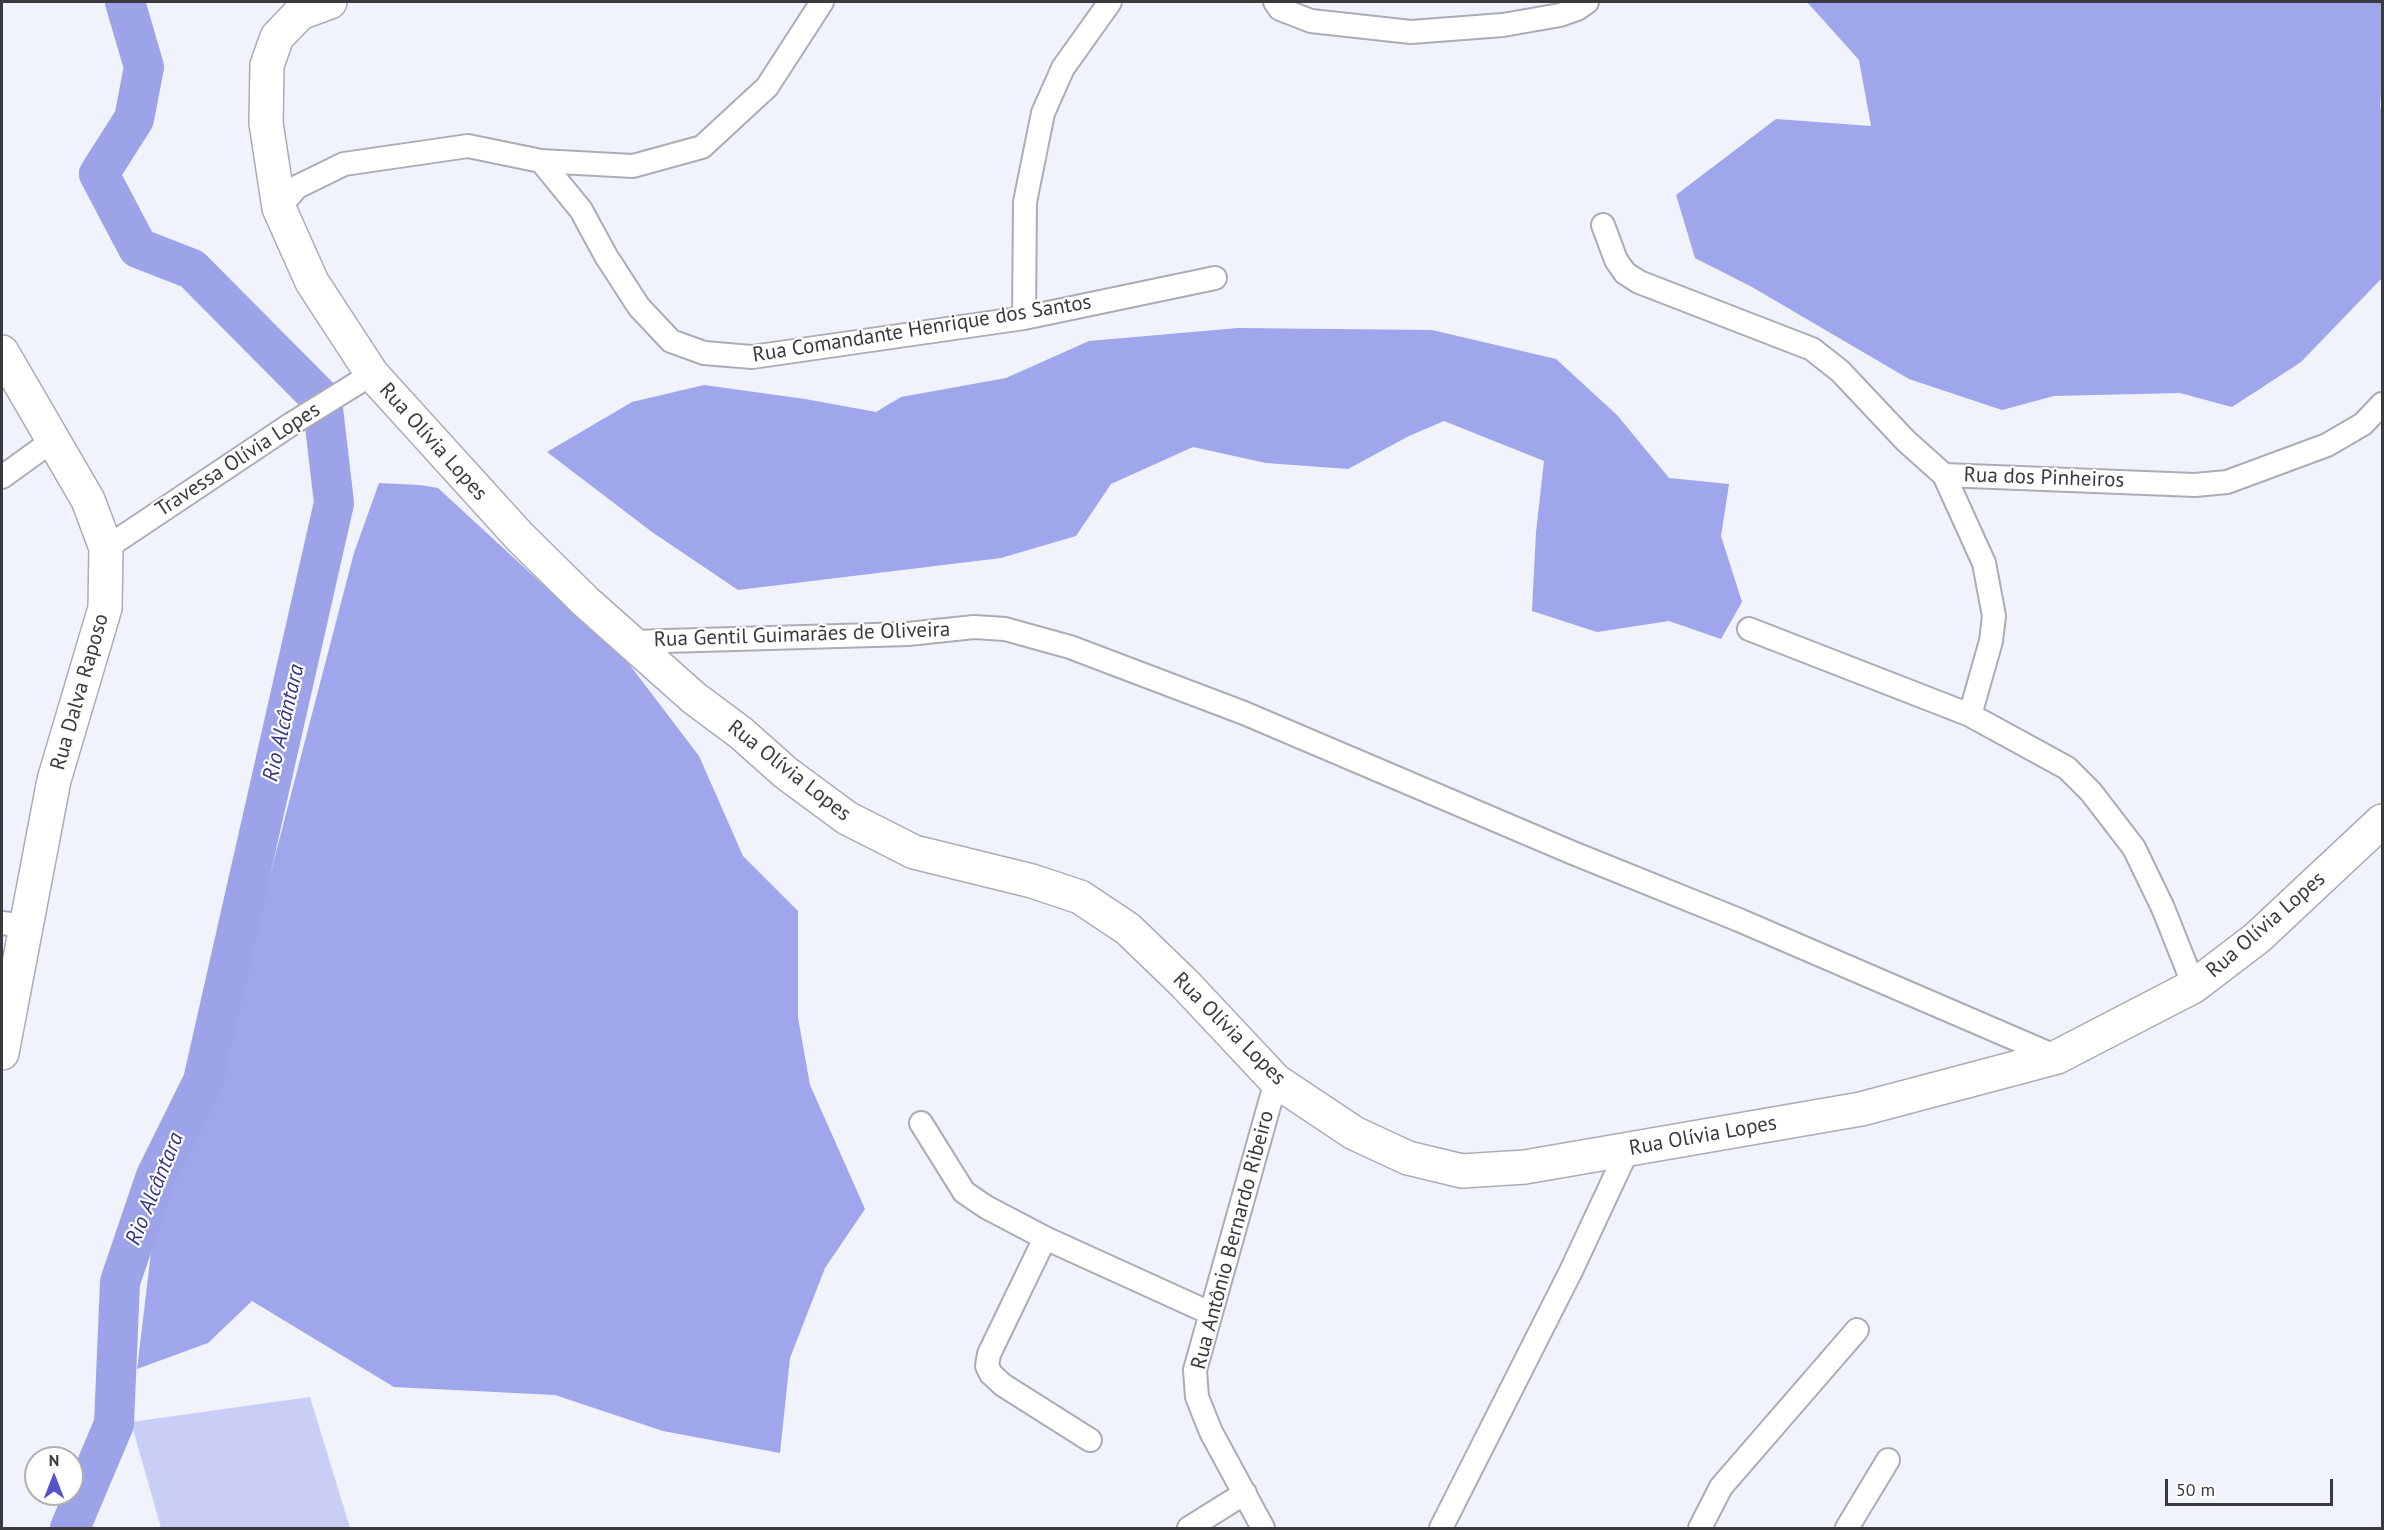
<!DOCTYPE html>
<html>
<head>
<meta charset="utf-8">
<style>
  body { margin:0 }
  #map { position:relative; width:2384px; height:1530px; overflow:hidden; background:#f0f2fc; font-family:"PT Sans",sans-serif }
  canvas { display:block }
  .frame { position:absolute; inset:0; border:3px solid #3a3a3e; pointer-events:none }
  .north { position:absolute; left:24px; top:1446px; width:60px; height:60px; box-sizing:border-box; background:#fff; border:2px solid #b0b0b2; border-radius:50%; rotate:0deg; font-size:16px; font-weight:700; line-height:24px; text-align:center; color:#3a3a3e }
  .north::after { content:''; display:block; margin:auto; width:21px; height:27px; background:#5753ca; clip-path:polygon(50% 0,100% 100%,50% 72%,0 100%) }
  .scale { position:absolute; left:2165px; top:1479px; width:168px; height:27px; box-sizing:border-box; border:3px solid #3a3a3e; border-top:0; padding-left:8px; font-size:18px; line-height:21px; white-space:nowrap; color:#3a3a3e; -webkit-text-stroke:4px #fff; paint-order:stroke }
</style>
</head>
<body>
<div id="map">
<canvas width="2384" height="1530"></canvas>
<div class="frame"></div>
<div class="north">N</div>
<div class="scale">50 m</div>
</div>
<script>
const context = document.querySelector('canvas').getContext('2d');
context.lineJoin = 'round';
function fill(path, color) { context.fillStyle = color; context.fill(path, 'evenodd'); }
const toPath = rows => new Path2D(rows.map(r => 'M' + r).join(''));
function stroke(path, color, width, dash) { context.strokeStyle = color; context.lineWidth = width; context.lineCap = dash ? 'butt' : 'round'; context.setLineDash(dash || []); context.stroke(path); }
function drawText(font, color, halo, rows, align = 'center') {
  context.font = font + ' "PT Sans",sans-serif'; context.lineWidth = 4.5; context.setLineDash([]); context.textBaseline = 'middle'; context.strokeStyle = halo; context.fillStyle = color; for (const [text, x, y, turn = 0] of rows) {
    context.save(); context.translate(x, y); context.rotate((+turn || 0) * Math.PI / 180); context.textAlign = isNaN(turn) ? turn : align; if (halo) context.strokeText(text, 0, 0); context.fillText(text, 0, 0); context.restore();
  }
}
const green = toPath([
  [310,1397,350,1528,161,1528,131,1422]
]);
const forest = toPath([
  [1807,2,2382,2,2382,79,2380,107,2382,112,2382,278,2301,362,2232,407,2180,393,2054,396,2002,410,1909,379,1752,287,1695,258,1676,195,1776,119,1871,126,1859,60],
  [1238,328,1432,330,1556,359,1617,415,1669,478,1729,484,1721,536,1742,602,1721,639,1669,621,1597,632,1532,611,1536,532,1544,461,1444,421,1409,436,1348,469,1266,463,1193,447,1111,484,1076,536,1001,558,738,590,652,532,547,452,632,402,704,385,805,399,876,412,901,397,1006,378,1089,341],
  [379,483,420,485,438,488,629,664,699,756,743,856,798,911,798,1018,810,1085,865,1209,825,1268,790,1358,780,1453,663,1431,555,1395,394,1387,252,1301,208,1343,137,1369,154,1228,216,1082,354,553]
]);
const river = toPath([
  [70,1528,114,1424,120,1282,156,1176,203,1081,334,503,322,400,192,269,138,248,99,174,134,119,144,67,125,2]
]);
const street = toPath([
  [1275,2,1280,9,1311,21,1411,32,1503,25,1560,15,1577,9,1587,2],
  [541,161,633,166,702,147,767,87,822,2],
  [279,208,297,187,344,164,468,146,541,161,581,210,606,256,639,307,671,341,704,353,752,357,1024,318,1215,278],
  [1603,225,1616,260,1625,273,1639,282,1812,349,1840,371,1906,441,1944,475,2195,485,2227,482,2327,445,2363,424,2382,404],
  [1024,318,1025,202,1043,113,1063,68,1110,2],
  [1944,475,1984,563,1994,616,1991,641,1970,715],
  [2,477,52,441],
  [106,548,293,423,372,374],
  [1749,629,1970,715,2067,768,2091,792,2134,848,2163,908,2194,986],
  [631,642,908,634,974,627,1005,629,1070,647,1244,713,1573,853,1739,920,2057,1057],
  [2,923,26,926],
  [921,1123,964,1192,986,1207,1045,1238,1210,1313],
  [1045,1238,989,1354,987,1366,991,1374,1003,1385,1090,1440],
  [1189,1528,1245,1493],
  [1263,1528,1211,1432,1197,1397,1195,1370,1276,1081],
  [1441,1528,1571,1271,1628,1149],
  [1700,1528,1721,1487,1857,1330],
  [1847,1528,1888,1460]
]);
const secondary = toPath([
  [330,2,300,13,277,37,267,65,266,123,279,208,312,282,372,374,520,537,586,602,694,698,741,733,786,773,847,818,914,852,1032,881,1080,897,1128,929,1185,984,1276,1081,1354,1133,1408,1158,1462,1171,1525,1167,1861,1109,2057,1057,2194,986,2257,938,2382,821],
  [2,352,88,500,106,548,105,608,54,780,2,1053]
]);
const streetNames = [
  ["Rua Comandante Henrique dos Santos",922,329,-9],
  ["Rua Olívia Lopes",433,442,48],
  ["Travessa Olívia Lopes",238,460,-33],
  ["Rua dos Pinheiros",2044,478,2],
  ["Rua Gentil Guimarães de Oliveira",802,635,-2],
  ["Rua Dalva Raposo",80,692,-74],
  ["Rua Olívia Lopes",789,771,38],
  ["Rua Olívia Lopes",2266,925,-41],
  ["Rua Olívia Lopes",1229,1029,45],
  ["Rua Olívia Lopes",1703,1136,-10],
  ["Rua Antônio Bernardo Ribeiro",1233,1240,-75]
];
const waterNames = [
  ["Rio Alcântara",284,723,-77],
  ["Rio Alcântara",155,1189,-68]
];
fill(green, '#c9cef6');
fill(forest, '#9fa6eb');
stroke(river, '#9ca3e8', 40);
stroke(street, '#aaacb6', 26);
stroke(secondary, '#aaacb6', 36);
stroke(street, '#fff', 22);
stroke(secondary, '#fff', 33);
drawText('21px', '#3a3a3e', '#fff', streetNames);
drawText('italic 22px', '#363383', '#fff', waterNames);
</script>
</body>
</html>
